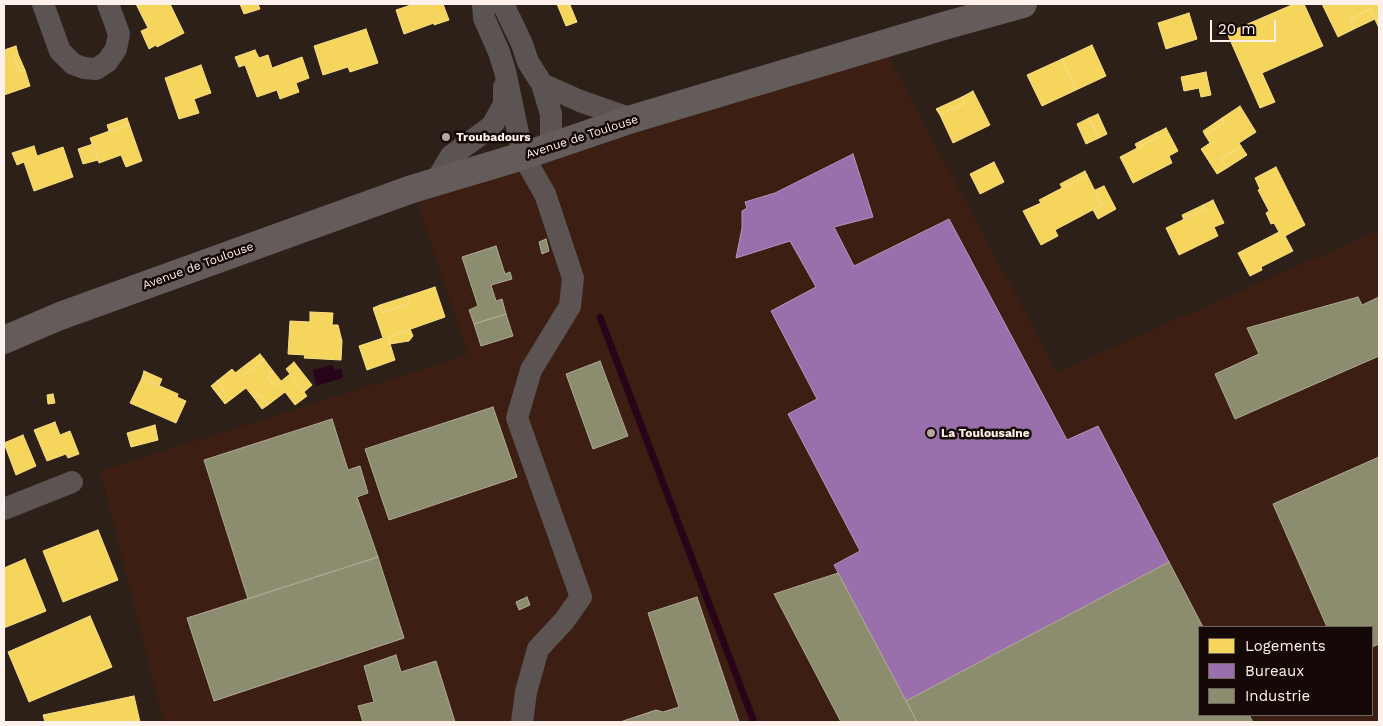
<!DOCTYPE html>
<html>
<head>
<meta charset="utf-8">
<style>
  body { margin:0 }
  #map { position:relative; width:1383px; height:726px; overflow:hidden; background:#2d2019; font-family:"Work Sans",sans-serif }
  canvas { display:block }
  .frame { position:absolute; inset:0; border:5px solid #fef0ea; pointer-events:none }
  .legend { position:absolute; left:1198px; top:626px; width:175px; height:90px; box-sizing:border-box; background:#140906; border:1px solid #726561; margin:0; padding:6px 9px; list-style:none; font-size:15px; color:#fef0ea }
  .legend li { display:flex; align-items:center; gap:10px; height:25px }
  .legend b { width:25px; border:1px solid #726561 }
  .scale { position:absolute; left:1210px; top:20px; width:66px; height:22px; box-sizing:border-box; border:2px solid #fef0ea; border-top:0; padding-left:6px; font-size:15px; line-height:18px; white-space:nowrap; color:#fef0ea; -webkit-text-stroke:4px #140906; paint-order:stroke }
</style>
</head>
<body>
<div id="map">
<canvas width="1383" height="726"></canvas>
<div class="frame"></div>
<ul class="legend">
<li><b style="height:14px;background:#f6d55c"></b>Logements</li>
<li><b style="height:14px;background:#9970ab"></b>Bureaux</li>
<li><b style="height:14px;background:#8c8c6e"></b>Industrie</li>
</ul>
<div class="scale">20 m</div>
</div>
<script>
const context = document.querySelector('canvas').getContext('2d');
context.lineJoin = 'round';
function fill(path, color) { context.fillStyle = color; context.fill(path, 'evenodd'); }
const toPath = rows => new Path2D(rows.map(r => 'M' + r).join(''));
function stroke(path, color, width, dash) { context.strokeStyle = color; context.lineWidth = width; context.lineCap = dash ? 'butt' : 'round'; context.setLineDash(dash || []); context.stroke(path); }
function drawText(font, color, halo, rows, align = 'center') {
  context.font = font + ' "Work Sans",sans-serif'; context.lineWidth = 5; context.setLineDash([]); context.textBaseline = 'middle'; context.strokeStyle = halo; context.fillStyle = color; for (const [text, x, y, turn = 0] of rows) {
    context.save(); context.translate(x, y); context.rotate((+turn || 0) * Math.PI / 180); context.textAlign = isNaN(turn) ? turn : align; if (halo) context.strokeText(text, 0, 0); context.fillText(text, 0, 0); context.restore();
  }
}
const built = toPath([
  [882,45,1057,372,1379,230,1379,722,164,722,100,471,468,355,412,189],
  [1199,627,1372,627,1372,715,1199,715]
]);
const water = toPath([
  [332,365,335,370,341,368,343,378,316,386,313,370]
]);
const homes = toPath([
  [136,4,170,4,184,33,157,47,156,45,149,49,141,31,148,28,136,4],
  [240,4,258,4,260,9,244,14,240,4],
  [414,4,443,4,449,20,434,25,434,23,404,34,396,10,414,4],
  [557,4,573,4,570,5,577,22,566,26,557,4],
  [1294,4,1304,4,1323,46,1262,73,1275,102,1260,108,1227,33,1294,4],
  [1322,4,1379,4,1379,28,1370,9,1350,19,1354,29,1338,37,1322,4],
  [1370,9,1375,19,1354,29,1350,19,1370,9],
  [1189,13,1197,39,1166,49,1158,23,1189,13],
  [366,29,378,63,350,72,348,67,323,75,314,46,366,29],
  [1092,45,1106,76,1076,90,1062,59,1092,45],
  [16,46,18,54,14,56,20,72,25,70,30,86,4,95,4,50,16,46],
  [255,50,259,58,268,55,272,68,302,57,309,78,296,83,299,92,280,99,277,90,257,97,245,65,239,67,235,57,255,50],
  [18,54,25,70,20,72,14,56,18,54],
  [1062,59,1076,90,1042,106,1027,75,1062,59],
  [201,65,211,93,194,99,199,113,179,119,165,78,201,65],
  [1206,72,1211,95,1201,97,1199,88,1184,91,1181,77,1206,72],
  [973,91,990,125,953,143,940,115,965,103,962,97,973,91],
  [962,97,965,103,940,115,936,109,962,97],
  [1240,106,1256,132,1239,143,1241,146,1221,159,1227,168,1217,174,1201,149,1210,143,1205,135,1224,123,1222,118,1240,106],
  [1098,114,1107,134,1099,138,1089,118,1098,114],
  [127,118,129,124,109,131,107,125,127,118],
  [1089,118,1099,138,1086,144,1077,124,1089,118],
  [1222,118,1224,123,1205,135,1203,131,1222,118],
  [129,124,142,161,126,167,121,155,99,163,90,138,129,124],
  [1166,128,1178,151,1169,156,1172,163,1133,183,1120,157,1158,137,1156,133,1166,128],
  [1156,133,1158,137,1137,148,1135,144,1156,133],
  [93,144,98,160,83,164,78,149,93,144],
  [34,146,37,156,63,147,73,177,34,191,24,162,17,165,12,153,34,146],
  [1241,146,1247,155,1227,168,1221,159,1241,146],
  [994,162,1004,182,980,194,970,174,994,162],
  [1276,167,1305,225,1285,236,1293,251,1261,267,1262,270,1250,276,1238,253,1279,232,1274,223,1271,224,1266,213,1269,211,1258,190,1260,189,1255,178,1276,167],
  [1085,171,1087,175,1062,188,1060,184,1085,171],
  [1087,175,1102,205,1055,230,1058,236,1041,245,1023,211,1041,203,1039,200,1087,175],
  [1104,186,1116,209,1098,219,1093,210,1102,205,1095,190,1104,186],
  [1213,200,1224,223,1214,227,1218,236,1179,255,1166,228,1205,209,1203,205,1213,200],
  [1203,205,1205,209,1184,220,1182,215,1203,205],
  [435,287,445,317,388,337,395,360,367,370,359,346,383,338,373,308,380,305,382,313,410,303,408,296,435,287],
  [408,296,410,303,382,313,380,305,408,296],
  [310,312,333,313,332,325,338,325,342,341,341,360,304,358,305,355,288,354,290,321,310,322,310,312],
  [410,329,413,336,409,341,390,344,388,337,410,329],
  [260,354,264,359,240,378,235,373,260,354],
  [264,359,273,371,267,376,275,386,290,374,307,396,295,405,285,392,268,405,259,394,254,398,246,388,225,404,218,395,224,390,217,381,232,369,240,378,264,359],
  [294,362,312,385,304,392,286,369,294,362],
  [144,371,162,379,159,386,142,378,144,371],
  [273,371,281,381,275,386,267,376,273,371],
  [142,378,178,394,177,397,186,401,176,423,130,403,142,378],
  [217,381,224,390,218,395,211,386,217,381],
  [53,394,55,403,48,404,47,395,53,394],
  [259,394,268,405,262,409,254,398,259,394],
  [55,422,60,435,70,431,79,454,68,458,66,454,47,461,34,430,55,422],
  [155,425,158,440,131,447,127,433,155,425],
  [23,435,36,466,16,475,4,443,23,435],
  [98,530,118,580,63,602,43,551,98,530],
  [25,559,46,611,4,628,4,568,25,559],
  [90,616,112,667,29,702,8,652,90,616],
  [134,696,140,722,45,722,43,715,134,696]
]);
const offices = toPath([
  [853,154,873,217,834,227,854,266,949,219,1067,440,1098,426,1169,562,906,701,834,565,860,551,788,414,817,399,771,311,816,287,790,241,736,258,742,228,742,211,747,208,745,202,775,193,853,154]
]);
const industry = toPath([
  [546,239,549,251,542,254,539,242,546,239],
  [496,246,505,274,510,272,512,279,491,285,496,301,502,299,506,314,474,324,469,310,478,306,462,257,496,246],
  [1358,297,1362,305,1379,297,1379,356,1235,419,1215,374,1259,354,1247,328,1358,297],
  [506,314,513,336,481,346,474,324,506,314],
  [600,361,628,436,593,449,566,374,600,361],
  [493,407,517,477,389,520,365,449,493,407],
  [332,419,348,470,360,466,368,493,357,497,378,557,248,599,204,460,332,419],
  [1379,457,1379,644,1372,647,1372,627,1327,627,1273,504,1379,457],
  [378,557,404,638,214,701,187,618,378,557],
  [1169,562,1203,627,1199,627,1199,715,1249,715,1253,722,917,722,906,701,1169,562],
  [838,573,906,701,917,722,841,722,774,594,838,573],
  [527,597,530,605,519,610,516,602,527,597],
  [697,597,739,722,620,722,656,710,663,712,679,707,648,613,697,597],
  [396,655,401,672,436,661,455,722,363,722,358,706,374,702,364,666,396,655]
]);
const stream = toPath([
  [600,317,754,722]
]);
const minor = toPath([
  [43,4,60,51,73,64,84,68,96,69,107,62,116,49,119,34,108,4],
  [483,4,484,18,499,52,505,71,523,156,545,194,573,278,570,306,531,370,517,418,581,597,564,621,538,649,526,692,522,722],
  [503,4,522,44,528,62,542,84,551,114,551,147],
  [542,84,580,101,632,119],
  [436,181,451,156,492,126,504,104,504,87],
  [4,509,72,482]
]);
const major = toPath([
  [4,340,60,316,412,189,523,156,632,119,947,25,1023,4]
]);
const markers = [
  [446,137,5,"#b5a7a1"],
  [931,433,5,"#b5a7a1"]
];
const poiNames = [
  ["Troubadours",456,137],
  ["La Toulousaine",941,433]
];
const streetNames = [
  ["Avenue de Toulouse",582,137,-18],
  ["Avenue de Toulouse",198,266,-20]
];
fill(built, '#3c1f12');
fill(water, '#28041a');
fill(homes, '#f6d55c');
stroke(homes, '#f8dd87', 1);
fill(offices, '#9970ab');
stroke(offices, '#b796be', 1);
fill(industry, '#8c8c6e');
stroke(industry, '#aeaa93', 1);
stroke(stream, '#28041a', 7);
stroke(minor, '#5b5453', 22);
stroke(major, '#645c5b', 28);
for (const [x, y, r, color] of markers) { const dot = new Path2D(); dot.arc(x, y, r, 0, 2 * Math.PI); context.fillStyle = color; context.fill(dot); stroke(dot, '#140906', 2); }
drawText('bold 12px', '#fef0ea', '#140906', poiNames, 'left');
drawText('12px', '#fef0ea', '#140906', streetNames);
</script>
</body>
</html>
